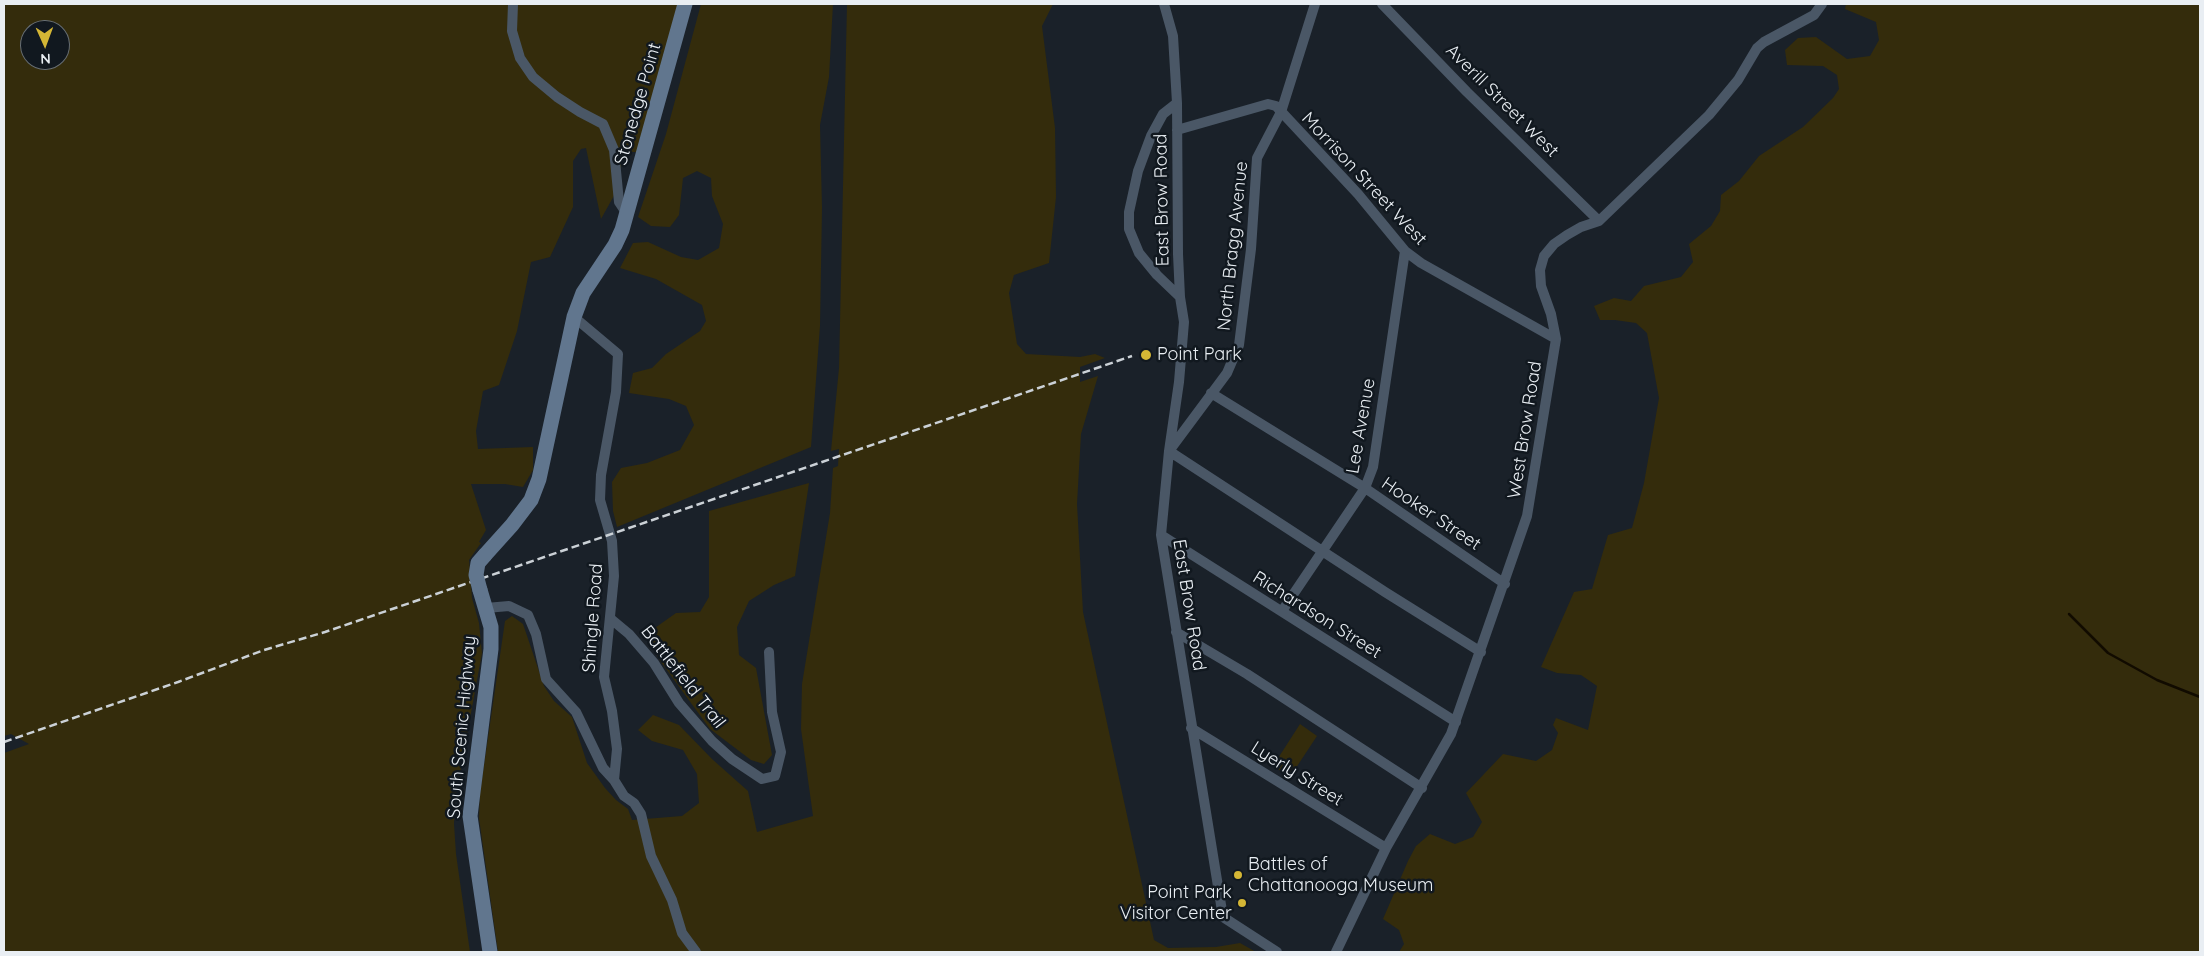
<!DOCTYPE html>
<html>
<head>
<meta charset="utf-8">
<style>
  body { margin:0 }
  #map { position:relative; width:2204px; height:956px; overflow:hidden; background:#1a2129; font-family:Quicksand,sans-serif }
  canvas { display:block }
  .frame { position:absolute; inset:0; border:5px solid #e9eef3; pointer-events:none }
  .north { position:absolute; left:20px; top:20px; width:50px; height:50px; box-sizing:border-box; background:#11181f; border:1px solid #676e74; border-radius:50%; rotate:178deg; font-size:14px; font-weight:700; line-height:20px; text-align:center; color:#e9eef3 }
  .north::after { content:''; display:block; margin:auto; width:18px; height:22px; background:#d4b635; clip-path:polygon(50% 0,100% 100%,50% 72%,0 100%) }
</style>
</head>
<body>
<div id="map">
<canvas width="2204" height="956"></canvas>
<div class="frame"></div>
<div class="north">N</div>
</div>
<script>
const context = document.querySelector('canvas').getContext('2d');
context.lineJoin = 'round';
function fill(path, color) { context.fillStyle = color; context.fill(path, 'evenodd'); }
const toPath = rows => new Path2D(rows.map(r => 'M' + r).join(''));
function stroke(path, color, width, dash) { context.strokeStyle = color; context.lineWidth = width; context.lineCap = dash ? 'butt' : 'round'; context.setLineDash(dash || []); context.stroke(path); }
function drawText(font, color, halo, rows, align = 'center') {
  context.font = font + ' Quicksand,sans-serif'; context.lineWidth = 5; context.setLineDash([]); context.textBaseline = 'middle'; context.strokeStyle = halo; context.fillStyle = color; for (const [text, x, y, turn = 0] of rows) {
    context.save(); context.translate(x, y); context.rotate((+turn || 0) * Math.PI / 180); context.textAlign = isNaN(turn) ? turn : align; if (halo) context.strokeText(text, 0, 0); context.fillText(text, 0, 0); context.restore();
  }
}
const green = toPath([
  [4,4,679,4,638,152,624,152,616,192,601,219,586,148,581,149,573,161,573,207,550,257,531,262,517,331,499,385,483,391,476,431,478,449,533,447,533,470,523,487,505,484,471,484,486,530,479,542,481,543,469,560,472,598,479,623,482,653,455,800,454,824,456,854,470,952,4,952,4,753,29,744,11,734,4,736],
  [30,30,60,30,60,60,30,60],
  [701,4,833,4,829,77,820,125,822,208,820,326,811,447,617,527,613,511,612,482,621,468,647,463,680,450,694,425,686,406,669,399,629,393,633,373,652,368,666,354,700,331,706,321,702,305,656,279,620,268,633,243,648,242,681,257,698,260,719,248,723,224,712,196,711,178,697,171,683,178,679,215,670,227,651,226,638,217,666,134],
  [847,4,1053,4,1042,26,1055,128,1056,197,1049,263,1014,275,1009,293,1017,344,1026,354,1080,357,1095,354,1105,358,1080,367,1080,382,1098,376,1081,434,1077,504,1083,612,1154,940,1168,948,1216,947,1240,943,1256,952,498,952,479,818,480,793,505,621,512,616,523,624,544,686,554,701,572,717,587,763,605,788,616,800,628,809,632,820,682,816,699,803,697,774,683,750,652,741,638,730,653,715,679,725,712,759,748,791,757,832,813,816,801,729,802,684,830,513,833,468,838,466,839,449,831,451,839,368],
  [1846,4,2200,4,2200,952,1399,952,1404,944,1399,930,1383,919,1408,861,1416,846,1430,834,1455,844,1473,837,1482,822,1466,793,1503,754,1536,761,1552,750,1558,733,1553,725,1556,718,1588,730,1597,686,1581,675,1557,673,1541,667,1574,592,1592,589,1608,535,1632,528,1644,483,1659,398,1647,333,1636,323,1615,320,1600,320,1594,306,1614,298,1631,301,1644,286,1681,277,1693,262,1689,244,1711,226,1720,211,1721,195,1739,181,1759,156,1803,127,1833,98,1839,89,1837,75,1823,66,1787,65,1785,50,1798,38,1816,37,1847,59,1870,56,1879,40,1876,22,1845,9],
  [809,483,795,576,774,585,749,601,737,627,739,655,756,668,772,755,764,764,751,760,710,729,661,662,645,635,676,613,700,612,709,597,709,511],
  [1300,724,1317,736,1290,777,1273,766]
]);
const stream = toPath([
  [2069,614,2108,653,2157,680,2200,697]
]);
const minor = toPath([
  [513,4,512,31,520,58,533,77,557,97,580,112,603,124,614,150,619,202,627,214],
  [1164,4,1173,36,1177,103,1178,254,1180,297,1184,322,1179,382,1169,451,1161,535,1223,917,1277,952],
  [1315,4,1281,112,1257,158,1251,249,1239,345,1227,373,1169,451,1385,592,1481,652],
  [1382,4,1467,92,1599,221],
  [1177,103,1163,114,1151,136,1138,171,1129,212,1129,229,1139,253,1157,275,1180,297],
  [1177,130,1268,104,1276,106,1358,194,1405,251,1421,263,1556,339],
  [574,317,618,354,616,392,601,475,600,500,612,541,614,576,604,677,612,711,617,749,614,780,624,796,634,803,641,814,651,856,672,900,682,933,696,952],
  [1211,393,1365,488,1505,584],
  [1161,535,1456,722],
  [486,608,509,606,528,615,536,634,546,679,576,712,603,768,614,780],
  [1282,611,1365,488,1373,467,1405,251],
  [611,619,629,634,654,663,679,703,712,741,732,759,762,779,775,776,781,752,772,712,769,652],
  [1176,632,1247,674,1422,788],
  [1191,728,1386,848],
  [1336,952,1386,848,1451,734,1527,516,1556,339,1551,314,1541,286,1540,270,1544,256,1554,244,1567,235,1581,227,1599,221,1709,115,1738,80,1757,48,1764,42,1814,15,1822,4]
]);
const secondary = toPath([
  [485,555,512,525,531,500,539,479,574,317,583,293,615,245,622,230,685,4],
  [480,590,491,627,491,649,470,816,490,952]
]);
const rail = toPath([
  [4,742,178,682,264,650,325,632,1132,356]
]);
const secondaryBridge = toPath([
  [480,590,476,575,478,563,485,555]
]);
const markers = [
  [1146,355,6,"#d4b635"],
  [1238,875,5,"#d4b635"],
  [1242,903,5,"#d4b635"]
];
const streetNames = [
  ["Averill Street West",1502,101,45],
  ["Stonedge Point",638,104,-74],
  ["Morrison Street West",1364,179,47],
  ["East Brow Road",1162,200,-91],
  ["North Bragg Avenue",1233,246,-84],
  ["Lee Avenue",1361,426,-80],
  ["West Brow Road",1525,430,-81],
  ["Hooker Street",1431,514,34],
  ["East Brow Road",1189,605,81],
  ["Richardson Street",1317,615,32],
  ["Shingle Road",593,618,-86],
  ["Battlefield Trail",683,677,52],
  ["South Scenic Highway",462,727,-85],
  ["Lyerly Street",1297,774,32]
];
const poiNames = [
  ["Point Park",1157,355],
  ["Battles of",1248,865],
  ["Chattanooga Museum",1248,886],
  ["Point Park",1232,893,"right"],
  ["Visitor Center",1232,914,"right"]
];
fill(green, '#342c0c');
stroke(stream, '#110b00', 2.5);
stroke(minor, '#4a5766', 10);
stroke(secondary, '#61768e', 15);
stroke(rail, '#cbd1d6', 2.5, [8, 4]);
stroke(secondaryBridge, '#61768e', 15);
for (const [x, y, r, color] of markers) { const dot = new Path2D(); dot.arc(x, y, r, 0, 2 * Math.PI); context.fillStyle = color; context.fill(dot); stroke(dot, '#11181f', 2); }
drawText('18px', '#e9eef3', '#11181f', streetNames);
drawText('18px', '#e9eef3', '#11181f', poiNames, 'left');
</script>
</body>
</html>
